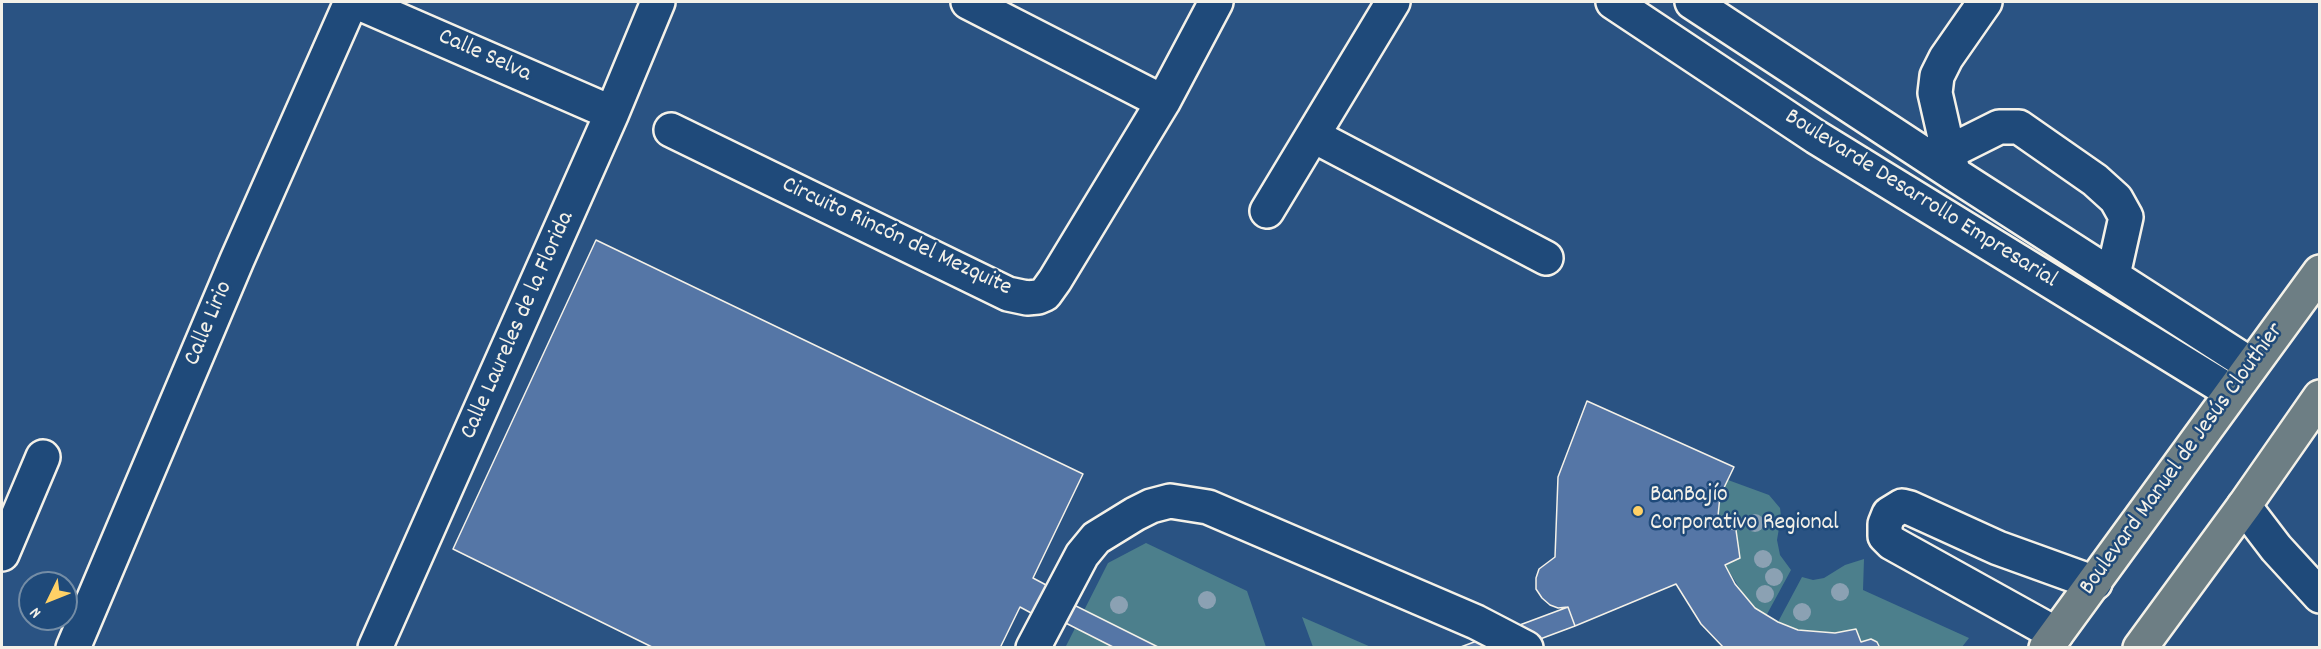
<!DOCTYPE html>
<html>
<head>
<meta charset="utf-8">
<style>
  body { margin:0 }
  #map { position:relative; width:2321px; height:649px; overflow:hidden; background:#2a5383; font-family:Dekko,sans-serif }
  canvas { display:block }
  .frame { position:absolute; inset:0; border:3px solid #f4f1e8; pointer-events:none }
  .north { position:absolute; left:18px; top:571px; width:60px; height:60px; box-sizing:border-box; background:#1f4a7a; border:2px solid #748da6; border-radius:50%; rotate:227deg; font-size:16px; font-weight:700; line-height:24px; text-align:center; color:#f4f1e8 }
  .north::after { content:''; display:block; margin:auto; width:21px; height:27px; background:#ffd166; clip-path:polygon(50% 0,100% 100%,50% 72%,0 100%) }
</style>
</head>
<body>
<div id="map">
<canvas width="2321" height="649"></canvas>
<div class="frame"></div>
<div class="north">N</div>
</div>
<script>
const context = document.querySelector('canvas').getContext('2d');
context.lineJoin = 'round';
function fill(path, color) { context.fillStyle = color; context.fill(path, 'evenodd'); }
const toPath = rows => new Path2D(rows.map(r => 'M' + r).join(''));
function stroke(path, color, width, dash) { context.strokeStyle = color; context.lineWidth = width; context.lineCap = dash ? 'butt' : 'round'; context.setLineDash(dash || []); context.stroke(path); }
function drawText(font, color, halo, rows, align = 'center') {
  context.font = font + ' Dekko,sans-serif'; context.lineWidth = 5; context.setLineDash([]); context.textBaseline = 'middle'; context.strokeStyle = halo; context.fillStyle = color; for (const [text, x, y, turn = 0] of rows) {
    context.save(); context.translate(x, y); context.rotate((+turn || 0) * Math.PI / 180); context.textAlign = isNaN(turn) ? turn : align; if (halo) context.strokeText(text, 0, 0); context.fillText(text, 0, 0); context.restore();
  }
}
const green = toPath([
  [1728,480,1769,495,1780,508,1781,516,1777,540,1780,555,1791,570,1766,616,1755,608,1745,597,1725,565,1717,526,1720,496],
  [1146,543,1247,591,1266,647,1065,648,1108,563],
  [1864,559,1863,590,1969,638,1962,647,1880,647,1877,642,1871,639,1861,642,1856,629,1835,633,1818,633,1798,630,1778,622,1802,577,1813,580,1824,578,1845,565],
  [1302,617,1371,647,1313,647]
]);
const building = toPath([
  [596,240,1083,474,1033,578,1048,586,1033,614,1020,607,1000,648,654,648,453,549,596,240],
  [1587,401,1734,467,1720,496,1717,526,1736,530,1740,558,1725,565,1735,584,1755,608,1778,622,1798,630,1835,633,1856,629,1861,642,1871,639,1877,642,1880,648,1724,648,1701,624,1676,584,1575,626,1568,607,1558,608,1550,605,1542,598,1536,589,1536,578,1539,569,1555,557,1558,477,1587,401],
  [1046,591,1160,648,1115,648,1036,608,1046,591],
  [1568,607,1575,626,1516,648,1458,648,1568,607]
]);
const minor = toPath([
  [357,2,612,113],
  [968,2,1163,102],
  [1613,2,1816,137,2231,392],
  [1692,2,1954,174,2251,365],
  [671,130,1008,294,1027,298,1038,297,1045,294,1055,280,1163,102,1216,2],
  [1314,136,1546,258],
  [1949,152,1999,127,2019,127,2095,180,2116,199,2126,217,2113,275],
  [1953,172,1935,93,1937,76,1946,58,1985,2],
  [1267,211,1393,2],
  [2244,506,2276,548,2320,596],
  [2,554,43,457],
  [2056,634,1892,543,1885,536,1885,524,1889,514,1902,506,1910,508,1998,548,2095,583],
  [73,648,237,260,351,2],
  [375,648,612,113,658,2],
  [1033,648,1082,555,1096,538,1135,514,1151,506,1170,501,1208,507,1476,622,1526,648]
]);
const major = toPath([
  [2046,648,2320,272],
  [2140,648,2244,506,2320,397]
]);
const trees = [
  [1755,523],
  [1763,559],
  [1774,577],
  [1840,592],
  [1765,594],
  [1207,600],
  [1119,605],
  [1802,612]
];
const markers = [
  [1638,511,6,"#ffd166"]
];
const streetNames = [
  ["Calle Selva",484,57,24],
  ["Boulevarde Desarrollo Empresarial",1920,200,32],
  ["Circuito Rincón del Mezquite",896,238,25],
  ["Calle Lirio",210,324,-67],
  ["Calle Laureles de la Florida",519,326,-66],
  ["Boulevard Manuel de Jesús Clouthier",2183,460,-54]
];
const poiNames = [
  ["BanBajío",1650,497],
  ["Corporativo Regional",1650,525]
];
fill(green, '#4c7f8c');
fill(building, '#5576a6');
stroke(building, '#f4f1e8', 1.5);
stroke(minor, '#f4f1e8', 38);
stroke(major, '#f4f1e8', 38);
stroke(minor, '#1f4a7a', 33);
stroke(major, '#6d7e84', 33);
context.fillStyle = '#8ba1b3';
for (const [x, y] of trees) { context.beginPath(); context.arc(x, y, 9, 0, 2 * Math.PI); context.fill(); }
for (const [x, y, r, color] of markers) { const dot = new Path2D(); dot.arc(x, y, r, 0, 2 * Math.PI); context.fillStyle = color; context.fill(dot); stroke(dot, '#1f4a7a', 2); }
drawText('24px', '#f4f1e8', '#1f4a7a', streetNames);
drawText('24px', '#f4f1e8', '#1f4a7a', poiNames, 'left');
</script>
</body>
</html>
